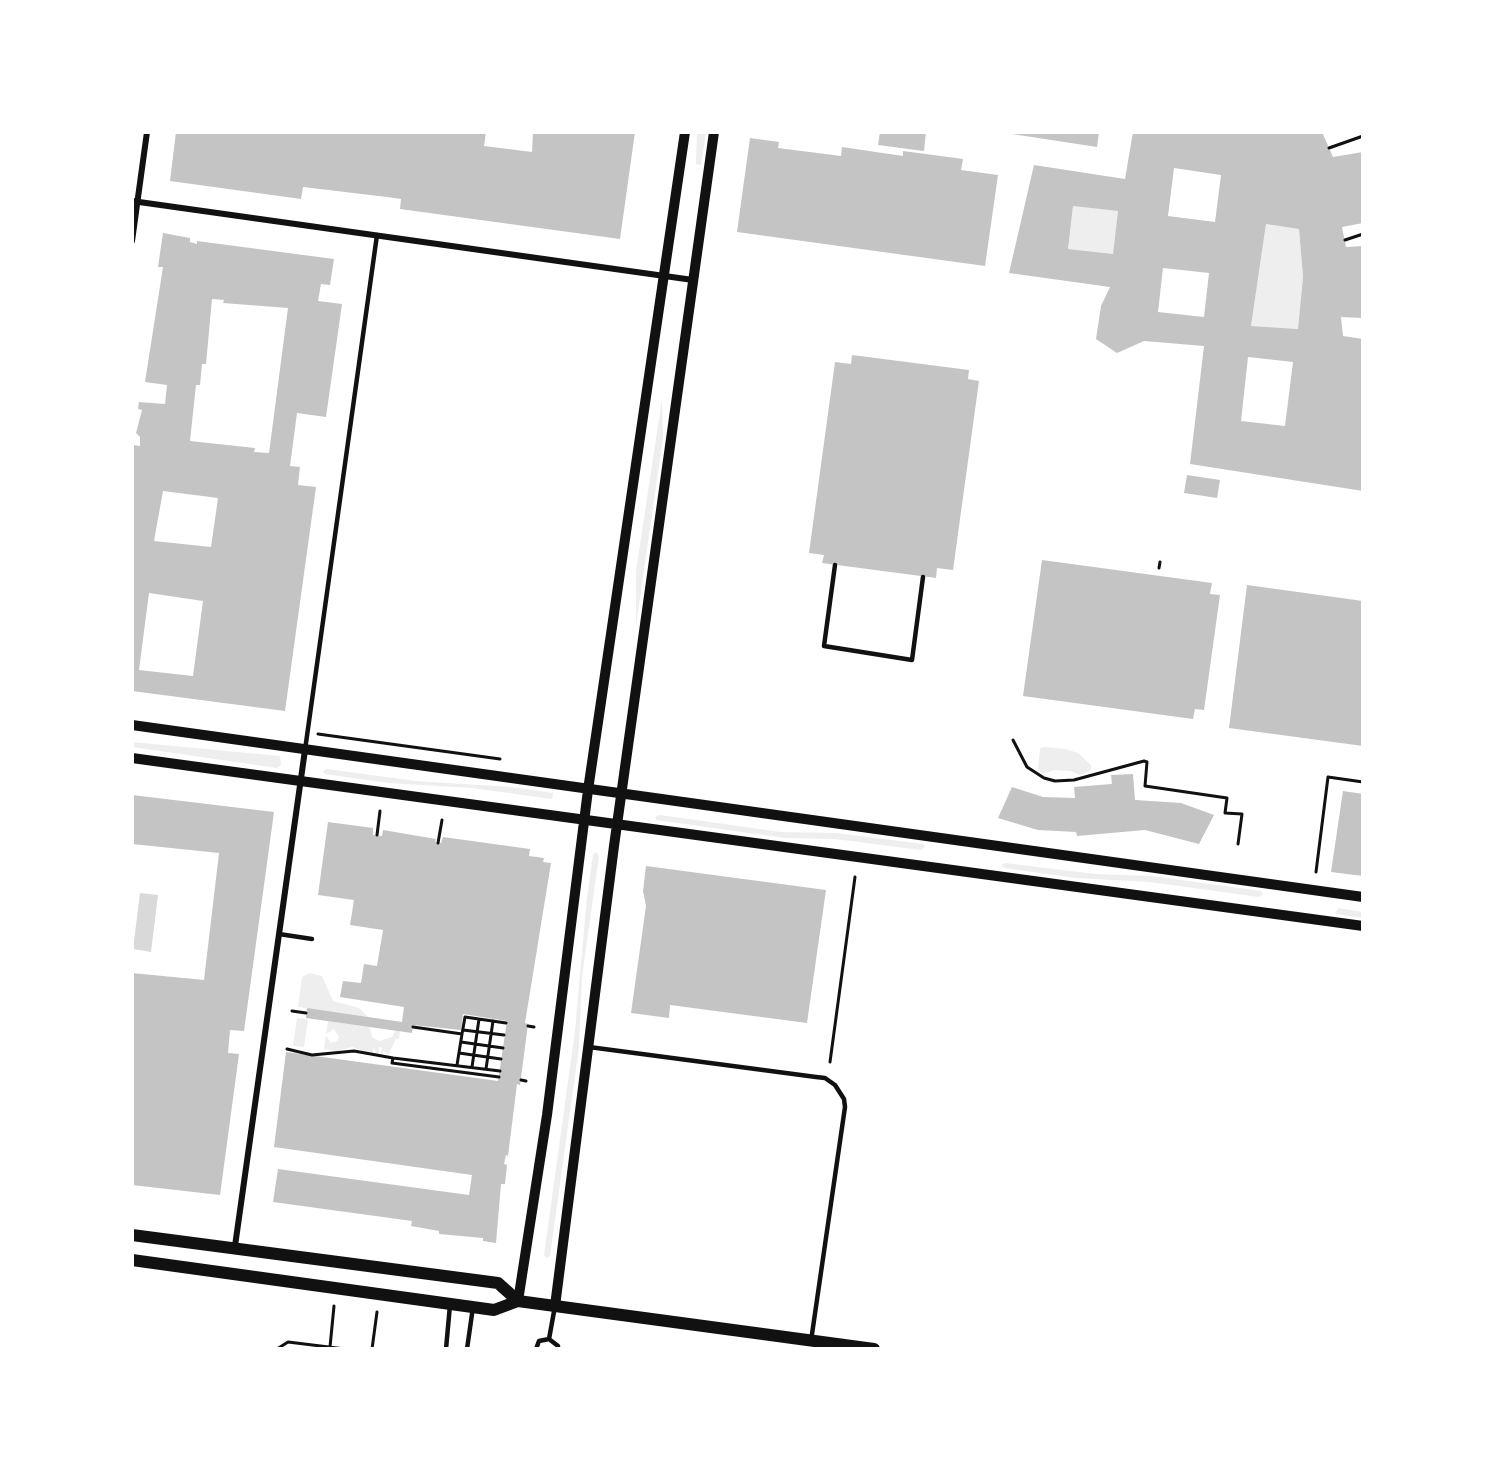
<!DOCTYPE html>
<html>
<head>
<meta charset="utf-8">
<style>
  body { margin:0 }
  #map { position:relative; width:1495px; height:1481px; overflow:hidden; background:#fff; font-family:"Crimson Pro",serif }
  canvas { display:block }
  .frame { position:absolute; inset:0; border:134px solid #fff; pointer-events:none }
</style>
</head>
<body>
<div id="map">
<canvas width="1495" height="1481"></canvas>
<div class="frame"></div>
</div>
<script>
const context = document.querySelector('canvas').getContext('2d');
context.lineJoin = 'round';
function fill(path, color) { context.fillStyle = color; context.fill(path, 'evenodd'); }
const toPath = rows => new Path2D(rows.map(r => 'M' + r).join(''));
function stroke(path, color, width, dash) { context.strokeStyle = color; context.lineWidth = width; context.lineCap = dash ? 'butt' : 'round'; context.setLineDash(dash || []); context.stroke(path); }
const green = toPath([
  [697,132,706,132,701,165,696,164],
  [1073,206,1118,211,1113,254,1068,249],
  [1266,224,1299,229,1303,277,1298,329,1251,326],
  [662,399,663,438,636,625,636,571],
  [132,742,280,756,281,765,277,768,132,747],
  [1045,747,1065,749,1078,753,1091,765,1091,770,1080,775,1071,771,1054,770,1043,774,1038,770,1040,748],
  [327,769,416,781,511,787,553,793,552,799,472,788,388,783,325,774,323,771],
  [660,815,781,832,836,833,923,844,925,847,921,850,835,839,785,838,656,820,656,816],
  [596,852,599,856,582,977,579,1047,550,1256,547,1258,544,1255,575,1031,587,897,593,855],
  [1005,863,1095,874,1152,876,1261,891,1263,894,1259,897,1150,882,1075,878,1004,868,1001,865],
  [1338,908,1363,912,1363,918,1335,914],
  [310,973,322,976,333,1001,359,1008,368,1017,298,1007,302,977],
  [297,1018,308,1019,304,1047,293,1046],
  [328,1021,370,1027,372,1037,379,1041,392,1037,395,1031,400,1031,399,1039,396,1039,388,1055,384,1050,381,1056,382,1048,379,1047,378,1056,374,1048,372,1054,352,1047,336,1051,324,1049,326,1036,331,1043,337,1041,339,1037,334,1029,326,1034]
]);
const water = toPath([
  [140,893,158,895,151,952,133,949]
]);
const building = toPath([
  [176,132,486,132,484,146,532,152,533,132,635,132,620,239,400,209,401,199,387,197,303,187,301,199,170,181],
  [880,132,926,132,924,151,878,145],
  [999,132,1099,132,1097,147],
  [1133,132,1322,132,1333,157,1363,152,1363,223,1342,227,1346,247,1363,246,1363,318,1341,317,1343,336,1363,339,1363,491,1190,464,1204,346,1144,341,1117,353,1096,339,1101,306,1110,287,1009,273,1034,165,1125,179],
  [1174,168,1221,175,1215,222,1168,216],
  [1073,206,1118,211,1113,254,1068,249],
  [1266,224,1299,229,1303,277,1298,329,1251,326],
  [1163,268,1209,273,1204,317,1158,312],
  [1248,357,1293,362,1285,426,1241,421],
  [750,138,779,142,778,148,841,156,842,147,903,156,903,151,963,159,961,170,998,175,985,266,737,232],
  [163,233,190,238,190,242,197,244,197,241,334,259,330,285,321,284,318,301,342,304,326,417,297,413,290,466,300,467,298,485,316,487,285,711,132,691,134,463,132,453,133,445,140,446,140,437,136,433,142,410,138,409,139,402,165,404,167,385,145,382,163,267,158,267],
  [212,299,224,300,223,303,288,308,269,453,254,452,255,448,190,441,196,385,200,385,202,364,206,364],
  [163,491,218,498,211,547,154,541],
  [149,593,203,601,193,676,139,670],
  [852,355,969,370,968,379,979,381,953,570,937,568,936,578,822,563,824,555,809,553,835,362,851,364],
  [1187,475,1220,480,1217,498,1184,493],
  [1042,560,1212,583,1210,594,1220,595,1204,710,1195,709,1193,719,1023,696],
  [1247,585,1363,601,1363,746,1229,728],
  [1133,774,1135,800,1181,803,1214,815,1199,844,1145,830,1077,836,1076,832,1038,830,998,818,1012,787,1043,797,1075,798,1074,787,1112,784,1111,775],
  [1343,791,1363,794,1363,876,1331,872],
  [132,795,274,812,244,1031,230,1030,228,1053,239,1054,220,1195,132,1185,132,973,204,980,219,853,132,844],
  [328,822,373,828,373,835,382,836,383,830,436,839,435,842,441,843,443,837,530,849,529,856,544,858,543,862,551,863,525,1023,528,1024,520,1085,517,1084,508,1156,506,1155,504,1164,507,1165,505,1184,501,1184,496,1243,483,1241,483,1238,439,1234,439,1231,411,1226,412,1221,273,1202,278,1169,469,1195,472,1175,274,1147,286,1052,498,1081,507,1021,463,1014,461,1030,413,1025,412,1033,306,1018,307,1008,402,1022,404,1007,340,997,343,981,361,983,364,964,377,966,383,930,350,925,354,900,318,895],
  [646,866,826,890,807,1023,670,1005,669,1018,631,1013,646,906,643,891]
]);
const path = toPath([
  [1329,148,1363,136],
  [1345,240,1363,234],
  [1159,568,1160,562],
  [318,734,500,759],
  [1013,740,1027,767,1044,778,1055,781,1074,780,1144,761,1147,762,1145,786,1227,798,1225,813,1242,814,1238,844],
  [377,835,380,811],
  [438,843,442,820],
  [1316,872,1328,777,1363,782],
  [292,1011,306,1013],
  [528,1026,534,1027],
  [413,1027,462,1034,465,1017,506,1023],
  [463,1030,504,1035],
  [461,1042,503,1048],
  [287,1049,312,1055,354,1051,393,1058,392,1063,499,1077],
  [459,1053,501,1059],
  [393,1058,500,1071],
  [830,1062,855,877],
  [457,1065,462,1034],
  [472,1067,479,1019],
  [486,1069,493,1021],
  [521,1080,526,1081],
  [330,1347,334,1306],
  [277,1349,288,1342,345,1349],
  [372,1349,377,1312]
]);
const service = toPath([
  [835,565,824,646,912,660,923,577],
  [305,750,377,235],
  [279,934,312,939],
  [589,1047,816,1077,825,1078,835,1085,844,1099,845,1107,811,1341],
  [549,1339,555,1306],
  [549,1339,558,1346,558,1349],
  [446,1349,450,1305],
  [467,1349,473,1307],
  [536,1349,539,1341,549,1339]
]);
const minor = toPath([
  [132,201,693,280],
  [132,241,147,132],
  [235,1246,305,750]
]);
const tertiary = toPath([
  [132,725,1363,897],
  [132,758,1363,926],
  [518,1301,547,1115,588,790,685,132],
  [555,1306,614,846,714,132]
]);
const secondary = toPath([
  [132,1235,498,1283,518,1301],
  [132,1260,494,1310,518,1301,874,1349]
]);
fill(green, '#eee');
fill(water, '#d9d9d9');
fill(building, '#c4c4c4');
stroke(path, '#111', 3);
stroke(service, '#111', 4.5);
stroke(minor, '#111', 6);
stroke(tertiary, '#111', 10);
stroke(secondary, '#111', 12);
</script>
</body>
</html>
